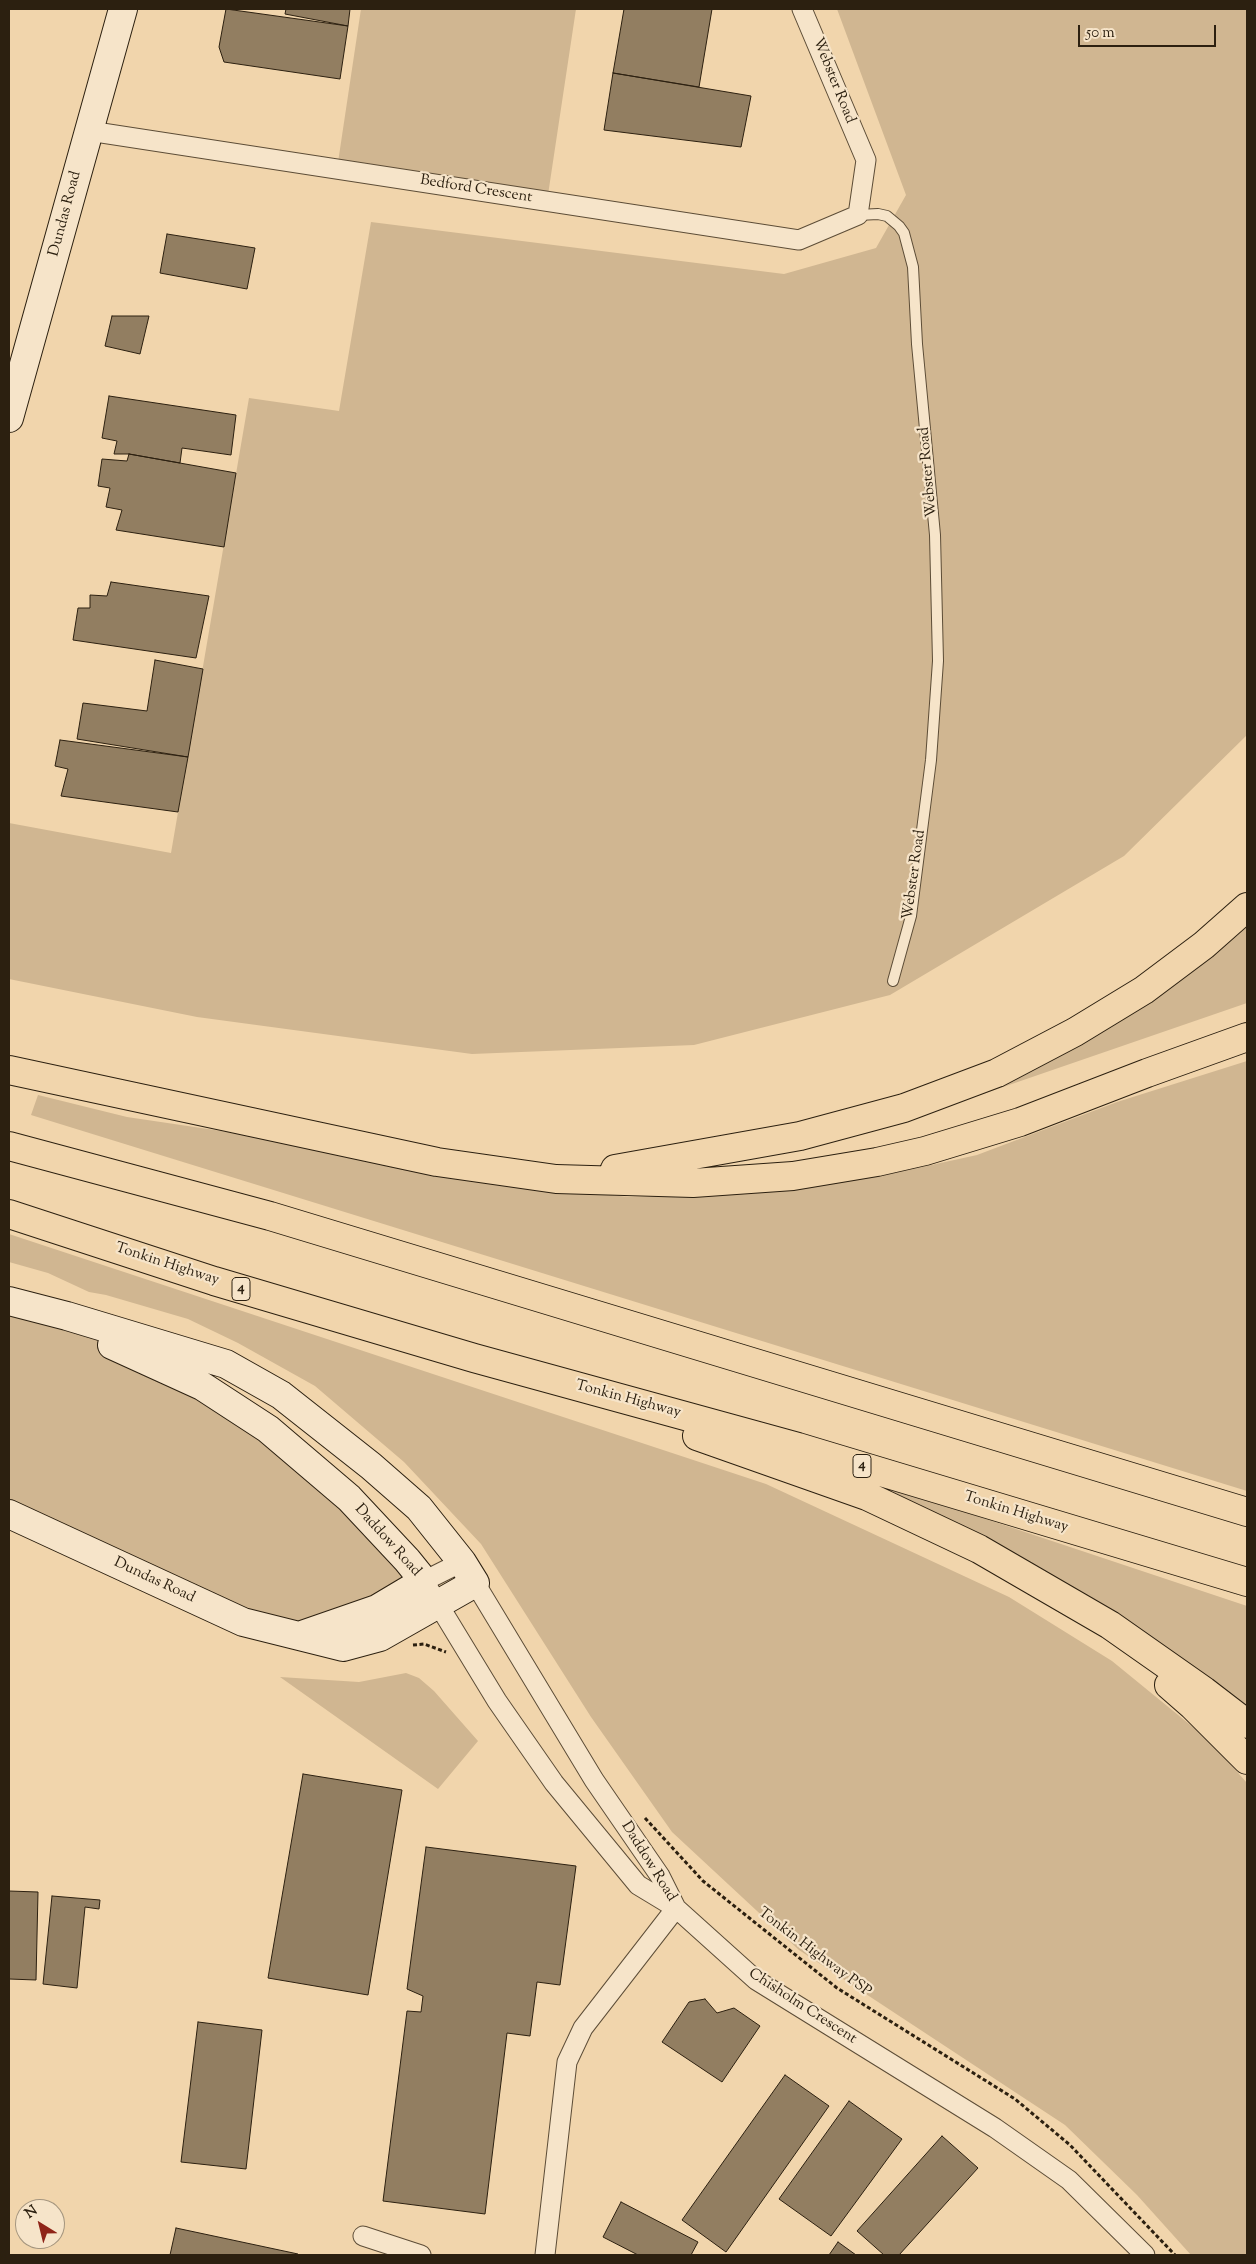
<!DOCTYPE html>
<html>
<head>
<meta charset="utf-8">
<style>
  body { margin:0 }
  #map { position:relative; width:1256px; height:2264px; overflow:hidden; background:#f1d5ac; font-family:"Sorts Mill Goudy",serif }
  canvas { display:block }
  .frame { position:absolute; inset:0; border:10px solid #2c2010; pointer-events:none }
  .north { position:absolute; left:15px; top:2199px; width:50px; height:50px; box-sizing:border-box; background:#f6e4c9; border:1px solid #a5967f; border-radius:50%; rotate:324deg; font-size:14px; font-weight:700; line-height:20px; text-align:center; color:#2c2010 }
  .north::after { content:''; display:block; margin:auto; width:18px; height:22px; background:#8f2418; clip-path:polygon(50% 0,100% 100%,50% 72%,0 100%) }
  .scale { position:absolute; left:1078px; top:25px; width:138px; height:22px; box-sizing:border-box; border:2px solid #2c2010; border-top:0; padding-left:6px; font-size:15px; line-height:18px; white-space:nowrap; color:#2c2010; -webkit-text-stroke:4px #f6e4c9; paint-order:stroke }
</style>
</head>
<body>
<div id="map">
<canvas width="1256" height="2264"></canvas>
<div class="frame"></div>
<div class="north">N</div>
<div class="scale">50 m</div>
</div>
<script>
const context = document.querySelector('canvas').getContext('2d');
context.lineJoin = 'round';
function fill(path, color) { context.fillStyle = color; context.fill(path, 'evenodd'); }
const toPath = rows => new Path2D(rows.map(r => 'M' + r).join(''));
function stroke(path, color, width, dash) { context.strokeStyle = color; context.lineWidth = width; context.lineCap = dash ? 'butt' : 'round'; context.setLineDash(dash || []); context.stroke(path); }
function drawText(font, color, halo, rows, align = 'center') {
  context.font = font + ' "Sorts Mill Goudy",serif'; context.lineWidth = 4.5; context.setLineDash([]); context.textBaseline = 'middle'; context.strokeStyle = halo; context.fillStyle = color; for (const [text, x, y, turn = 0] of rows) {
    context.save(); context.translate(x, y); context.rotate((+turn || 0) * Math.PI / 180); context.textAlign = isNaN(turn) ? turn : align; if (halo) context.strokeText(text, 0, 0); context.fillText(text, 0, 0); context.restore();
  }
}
const green = toPath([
  [361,9,576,9,546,208,337,169],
  [837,9,1247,9,1247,735,1124,856,890,995,694,1045,472,1054,197,1017,9,979,9,823,171,853,249,398,339,411,371,222,784,274,876,248,906,195],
  [1247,909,1247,1003,977,1096,974,1084],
  [1247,1061,1247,1491,31,1115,38,1095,127,1117,309,1144,452,1176,628,1197,749,1194,881,1176,977,1155,1117,1102],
  [9,1234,766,1484,1009,1597,1112,1661,1210,1741,1247,1783,1247,2255,1191,2255,1137,2195,1065,2125,799,1950,672,1832,591,1717,481,1544,404,1462,315,1386,238,1343,188,1319,106,1295,89,1292,48,1273,9,1262],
  [9,1301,67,1316,202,1386,424,1581,302,1635,9,1514],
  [872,1481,1247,1606,1247,1710,1105,1605,993,1543],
  [406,1673,419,1678,434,1691,478,1741,438,1789,280,1677,359,1682]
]);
const building = toPath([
  [226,9,348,26,340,79,224,62,219,47,226,9],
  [286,9,350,9,348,26,285,14,286,9],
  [624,9,712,9,699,87,613,73,624,9],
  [613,73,751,96,741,147,604,130,613,73],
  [167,234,255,248,247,289,160,273,167,234],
  [112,316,149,316,140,354,105,346,112,316],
  [109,396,236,415,231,455,182,448,180,463,129,454,114,454,117,441,102,438,109,396],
  [129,454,236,473,224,547,116,530,122,510,106,507,110,488,98,486,102,459,127,461,129,454],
  [111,582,209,596,196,658,73,640,78,608,90,608,90,595,107,596,111,582],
  [155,660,203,669,188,757,77,739,83,703,147,711,155,660],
  [60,740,188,757,178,812,61,796,68,769,55,766,60,740],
  [303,1774,402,1790,368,1995,268,1978,303,1774],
  [426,1847,576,1866,560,1985,537,1982,530,2036,507,2033,485,2214,383,2201,407,2011,421,2012,423,1996,407,1989,426,1847],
  [9,1891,38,1892,36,1980,9,1979,9,1891],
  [52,1896,100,1900,99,1909,85,1907,77,1988,43,1984,52,1896],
  [705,1999,717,2013,734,2008,760,2026,722,2082,662,2042,689,2002,705,1999],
  [198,2022,262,2030,246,2169,181,2162,198,2022],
  [785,2075,829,2106,726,2252,682,2220,785,2075],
  [849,2101,902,2139,831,2236,779,2199,849,2101],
  [942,2136,978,2168,899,2255,884,2255,857,2231,942,2136],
  [621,2202,698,2242,691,2255,638,2255,603,2237,621,2202],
  [176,2228,298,2254,298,2255,170,2255,176,2228],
  [838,2242,856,2255,829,2255,838,2242]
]);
const path = toPath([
  [413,1645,424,1644,446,1652],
  [645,1818,703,1881,837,1988,1015,2099,1070,2145,1175,2255]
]);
const lane = toPath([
  [858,215,878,214,887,216,899,226,904,233,913,267,917,344,935,535,938,661,931,760,911,916,893,981]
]);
const street = toPath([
  [89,131,799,240,858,215,866,160,802,9],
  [462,1562,424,1581,497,1701,554,1783,638,1885,676,1908,756,1980,995,2128,1069,2180,1145,2255],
  [475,1583,594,1780,660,1876,676,1908],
  [363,2236,421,2255],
  [545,2255,567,2062,583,2028,676,1908]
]);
const secondary = toPath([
  [9,418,123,9],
  [9,1301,67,1316,226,1364,281,1395,371,1466,419,1508,462,1562,475,1583,380,1637,343,1647,243,1622,9,1514],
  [112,1345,202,1386,268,1429,349,1498,407,1560,424,1581,377,1609,302,1635]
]);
const highway = toPath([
  [9,1070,437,1162,556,1179,693,1183,793,1176,877,1162,925,1151,1020,1122,1147,1073,1247,1037],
  [9,1146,270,1216,1247,1512],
  [615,1169,800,1136,904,1108,997,1073,1075,1032,1144,990,1204,945,1247,907],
  [9,1214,214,1281,474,1358,798,1447,1247,1582],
  [697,1436,867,1496,979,1549,1110,1625,1204,1691,1247,1724],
  [1169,1685,1193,1706,1247,1760]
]);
const shields = [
  [241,1289,18],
  [862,1466,18]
];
const shieldNames = [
  ["4",241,1289],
  ["4",862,1466]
];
const streetNames = [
  ["Webster Road",833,81,68],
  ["Bedford Crescent",476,190,9],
  ["Dundas Road",66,214,-75],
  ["Webster Road",929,472,-95],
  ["Webster Road",915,875,-82],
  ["Tonkin Highway",167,1265,18],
  ["Tonkin Highway",628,1400,15],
  ["Tonkin Highway",1016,1513,17],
  ["Daddow Road",387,1541,48],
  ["Dundas Road",154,1581,25],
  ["Daddow Road",648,1862,58],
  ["Tonkin Highway PSP",814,1953,37],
  ["Chisholm Crescent",802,2007,33]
];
fill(green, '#d0b691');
fill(building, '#927e61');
stroke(building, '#2c2010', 1);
stroke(lane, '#5d4d37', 12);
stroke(street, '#5d4d37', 21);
stroke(secondary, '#2c2010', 30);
stroke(highway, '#2c2010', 30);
stroke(path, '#2c2010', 3, [4, 2.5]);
stroke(lane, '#f6e4c9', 10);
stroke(street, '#f6e4c9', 19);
stroke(secondary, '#f6e4c9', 28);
stroke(highway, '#f1d5ac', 28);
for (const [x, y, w] of shields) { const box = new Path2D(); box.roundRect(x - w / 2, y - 11.5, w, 23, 4); context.fillStyle = '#f6e4c9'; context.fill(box); stroke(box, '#2c2010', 1); }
drawText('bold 14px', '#2c2010', null, shieldNames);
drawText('15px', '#2c2010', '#f6e4c9', streetNames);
</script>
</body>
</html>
